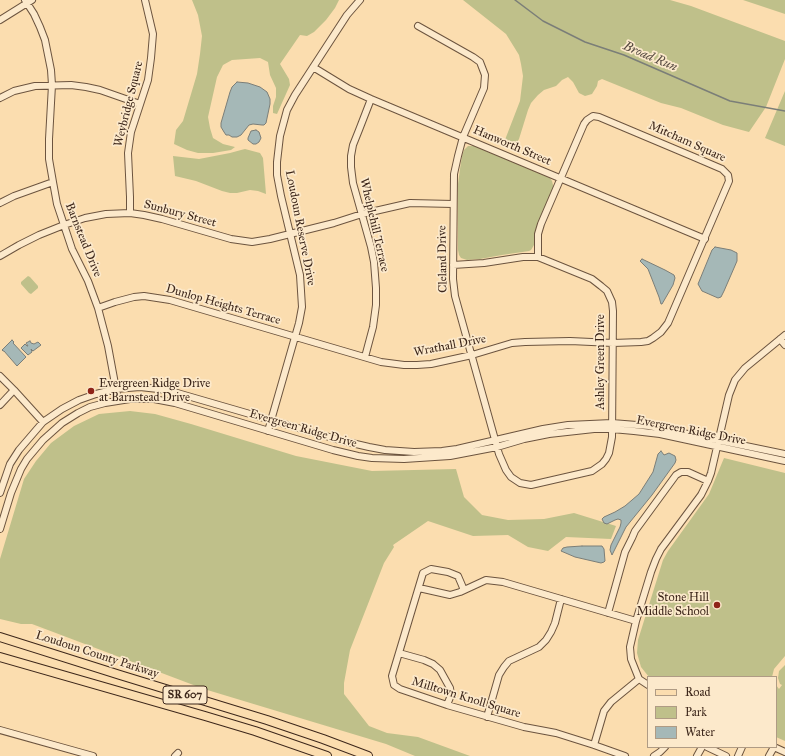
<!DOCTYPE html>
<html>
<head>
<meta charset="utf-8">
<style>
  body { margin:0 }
  #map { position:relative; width:785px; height:756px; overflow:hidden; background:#fbddaf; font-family:"IM FELL Great Primer",serif }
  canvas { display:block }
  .legend { position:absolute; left:647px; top:676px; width:130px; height:72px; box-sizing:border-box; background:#fce9cb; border:1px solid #af9b84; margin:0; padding:5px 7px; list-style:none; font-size:12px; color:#3c261a }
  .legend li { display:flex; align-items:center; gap:8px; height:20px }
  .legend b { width:20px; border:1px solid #af9b84 }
</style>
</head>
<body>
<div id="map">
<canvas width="785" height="756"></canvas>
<ul class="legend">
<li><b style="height:5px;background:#fbddaf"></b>Road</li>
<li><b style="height:11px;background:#bfc08a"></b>Park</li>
<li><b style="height:11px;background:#a5b8b7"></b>Water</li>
</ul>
</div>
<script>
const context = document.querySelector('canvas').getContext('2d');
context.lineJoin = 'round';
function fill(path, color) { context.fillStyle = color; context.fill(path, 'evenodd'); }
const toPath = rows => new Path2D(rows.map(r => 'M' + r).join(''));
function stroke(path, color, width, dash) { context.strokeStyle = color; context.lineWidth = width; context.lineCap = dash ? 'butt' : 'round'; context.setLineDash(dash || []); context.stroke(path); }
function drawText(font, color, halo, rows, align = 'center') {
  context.font = font + ' "IM FELL Great Primer",serif'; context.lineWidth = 3.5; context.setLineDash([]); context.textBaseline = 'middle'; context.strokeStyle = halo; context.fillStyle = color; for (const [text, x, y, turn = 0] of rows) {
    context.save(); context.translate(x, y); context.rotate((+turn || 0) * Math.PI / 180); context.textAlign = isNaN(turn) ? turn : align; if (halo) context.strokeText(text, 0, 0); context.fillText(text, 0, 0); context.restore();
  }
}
const green = toPath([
  [192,0,339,0,335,8,326,20,314,32,307,36,300,35,280,64,289,79,290,85,277,114,273,113,273,106,276,97,276,88,270,75,268,62,260,58,232,60,223,65,217,77,208,117,210,128,213,138,223,144,235,147,231,150,213,153,198,153,187,150,174,144,176,130,183,121,197,74,200,54,202,36,198,15],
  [463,0,670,0,691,6,785,41,785,59,766,107,749,132,723,125,681,108,661,103,602,79,598,81,597,86,592,94,585,96,579,93,573,82,568,77,562,80,556,86,544,90,538,95,531,103,528,110,519,139,516,144,503,145,520,101,523,76,521,64,519,55,506,34],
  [743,0,785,0,785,14],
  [785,91,785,146,765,138],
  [468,146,474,146,550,178,552,181,553,185,553,190,536,228,534,245,531,250,529,251,502,255,480,259,467,260,461,258,459,255,458,250,458,184,460,169,462,156,464,150],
  [245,149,260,153,263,158,266,194,258,191,250,190,237,193,230,193,222,191,196,181,175,176,173,156,199,159,230,153,241,150],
  [28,276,30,277,38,286,38,288,31,294,29,293,21,284,21,282],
  [130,411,155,414,191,424,296,456,372,471,456,469,464,497,482,515,508,520,544,519,574,513,616,526,611,539,566,537,548,551,528,547,508,535,473,536,428,521,393,545,394,547,384,563,350,650,344,683,344,694,369,726,387,733,418,737,470,756,415,756,386,744,204,689,32,624,21,624,0,619,0,559,24,479,36,461,51,443,74,426,99,414],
  [724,458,785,473,785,656,774,669,772,677,649,677,641,667,637,653,638,640,663,560,668,551,709,494],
  [785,665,785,741,776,737,776,685,779,689,782,685,780,684,778,678,779,671]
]);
const water = toPath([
  [237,82,248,83,260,87,267,92,270,99,270,104,266,123,264,125,262,125,253,124,249,125,241,135,237,137,232,137,229,135,226,135,224,132,221,127,221,123,230,92,232,87,237,82],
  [256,130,259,132,261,138,259,142,256,144,253,144,248,140,248,138,251,131,256,130],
  [715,247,731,250,737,253,737,261,734,268,724,291,721,297,718,298,702,291,698,284,712,250,715,247],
  [642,259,665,270,674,275,675,278,673,285,662,304,661,304,659,297,648,269,640,261,642,259],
  [12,340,14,342,13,343,26,357,17,366,4,351,3,351,2,350,12,340],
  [30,341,31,343,34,344,38,342,41,345,33,351,31,349,32,352,28,355,21,348,25,344,27,346,28,346,26,343,30,341],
  [661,451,664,455,669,453,675,456,676,460,675,463,652,495,626,527,612,555,610,550,611,545,620,527,621,523,621,520,618,519,615,520,607,524,604,523,602,519,604,517,615,512,625,506,639,494,653,472,658,454,661,451],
  [582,546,602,546,604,549,605,561,604,562,601,563,575,557,561,551,563,548,567,547,582,546]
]);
const stream = toPath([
  [515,0,543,21,585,42,624,55,730,101,785,111]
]);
const minor = toPath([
  [25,0,34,14,40,27,45,40,51,70,52,85,49,139,49,159,53,182,57,204,72,249,88,281,98,308,108,346,118,400],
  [0,20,32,0],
  [418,26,473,57,480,62,485,75,484,88,463,137,458,156,454,174,453,279,455,296,499,454,506,470,511,477,520,483,531,485,592,471,602,464,606,459,609,453,612,437,613,311,612,302,607,291,601,286,592,279,538,257,523,257,484,263,453,265],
  [313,67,349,89,371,99,705,239],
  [0,98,14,91,35,86,71,85,86,87,100,90,140,104],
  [0,203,14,196,53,182],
  [130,213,130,197,128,153,131,132,148,80,151,58,153,34,145,0],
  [0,256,19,245,39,235,64,225,85,218,106,214,130,213,144,215,162,219,231,239,252,242,270,239,334,223,362,214,410,203,453,204],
  [98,308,115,302,134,297,144,296,170,300,381,362,404,365,417,365,431,364,472,355,512,343,525,342,570,341,613,343,641,342,648,341,653,338,661,332,668,323,729,181,728,175,722,169,694,157,599,117,593,116,587,120,584,124,541,224,538,234,538,257],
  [780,339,785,345],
  [365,357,373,327,376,305,376,288,374,262,371,247,353,183,351,167,351,156,353,145,359,130,371,99],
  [0,376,14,390,43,422],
  [0,405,14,390],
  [268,431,299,323,302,307,300,275,281,196,277,175,277,162,280,136,287,110,295,95,347,15,360,0],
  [0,493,10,464,19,450,43,422,62,409,79,400,96,394,116,389,140,387,167,390,343,441,369,447,385,450,414,452,442,451,457,449,543,429,568,425,612,423,649,426,785,454],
  [0,529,11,493,21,469,27,459,43,440,62,423,78,413,90,407,105,403,130,399,154,399,175,403,333,450,358,456,372,458,404,459,450,456,497,447,524,439,549,434,594,429,612,429,634,431,660,434,785,461],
  [419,588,450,595,460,592,486,580,503,582,636,621],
  [464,590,458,576,448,572,431,569,423,573,392,676,394,685,400,689,447,705,524,727,556,733,594,745,625,756],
  [608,613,625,552,632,538,635,531,676,475,681,472,688,472,708,481],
  [399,653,424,660,433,664,440,670,450,688,451,695,447,705],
  [648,685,639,679,631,659,630,647,636,621,651,572,656,559,661,549,701,495,708,481,711,473,729,395,735,380,745,368,785,335],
  [487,717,499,675,504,667,509,661,539,647,546,640,551,632,555,623,561,599],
  [0,730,93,756],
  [594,745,604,711,611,702,639,679],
  [707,747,726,756],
  [774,747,785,752],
  [175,756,178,753],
  [654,756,660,752,665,747],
  [697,756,702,747],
  [738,756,742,747],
  [769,756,774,747]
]);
const major = toPath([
  [0,637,120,675,267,720,323,739,368,756],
  [0,657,205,716,255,731,327,756]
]);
const markers = [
  [91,391,4,"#8f2418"],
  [717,605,4,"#8f2418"]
];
const shields = [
  [185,695,44]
];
const shieldNames = [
  ["SR 607",185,695]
];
const streetNames = [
  ["Weybridge Square",129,104,-76],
  ["Mitcham Square",687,142,24],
  ["Hanworth Street",512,146,23],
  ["Sunbury Street",180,214,15],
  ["Whelplehill Terrace",374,225,77],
  ["Loudoun Reserve Drive",300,228,79],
  ["Barnstead Drive",83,240,68],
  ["Cleland Drive",443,259,-91],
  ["Dunlop Heights Terrace",223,305,16],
  ["Wrathall Drive",450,346,-11],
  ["Ashley Green Drive",601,362,-90],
  ["Evergreen Ridge Drive",303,429,16],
  ["Evergreen Ridge Drive",691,431,11],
  ["Loudoun County Parkway",97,655,18],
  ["Milltown Knoll Square",466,698,17]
];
const poiNames = [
  ["Evergreen Ridge Drive",99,384],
  ["at Barnstead Drive",99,398],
  ["Stone Hill",709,598,"right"],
  ["Middle School",709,612,"right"]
];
const waterNames = [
  ["Broad Run",650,57,23]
];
fill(green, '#bfc08a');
fill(water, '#a5b8b7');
stroke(water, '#7b7e78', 1);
stroke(stream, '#7b7e78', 1.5);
stroke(minor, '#6c543f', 8);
stroke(major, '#3c261a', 10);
stroke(minor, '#fce9cb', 6);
stroke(major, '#fbddaf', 8);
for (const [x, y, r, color] of markers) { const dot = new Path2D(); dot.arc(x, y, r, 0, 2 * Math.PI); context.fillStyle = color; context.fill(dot); stroke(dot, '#fce9cb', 1.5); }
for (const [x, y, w] of shields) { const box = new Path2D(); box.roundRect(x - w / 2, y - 9, w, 18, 3); context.fillStyle = '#fce9cb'; context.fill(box); stroke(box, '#3c261a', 1); }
drawText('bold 11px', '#3c261a', null, shieldNames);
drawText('12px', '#3c261a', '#fce9cb', streetNames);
drawText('12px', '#3c261a', '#fce9cb', poiNames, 'left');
drawText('italic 13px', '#564a41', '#fce9cb', waterNames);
</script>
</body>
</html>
